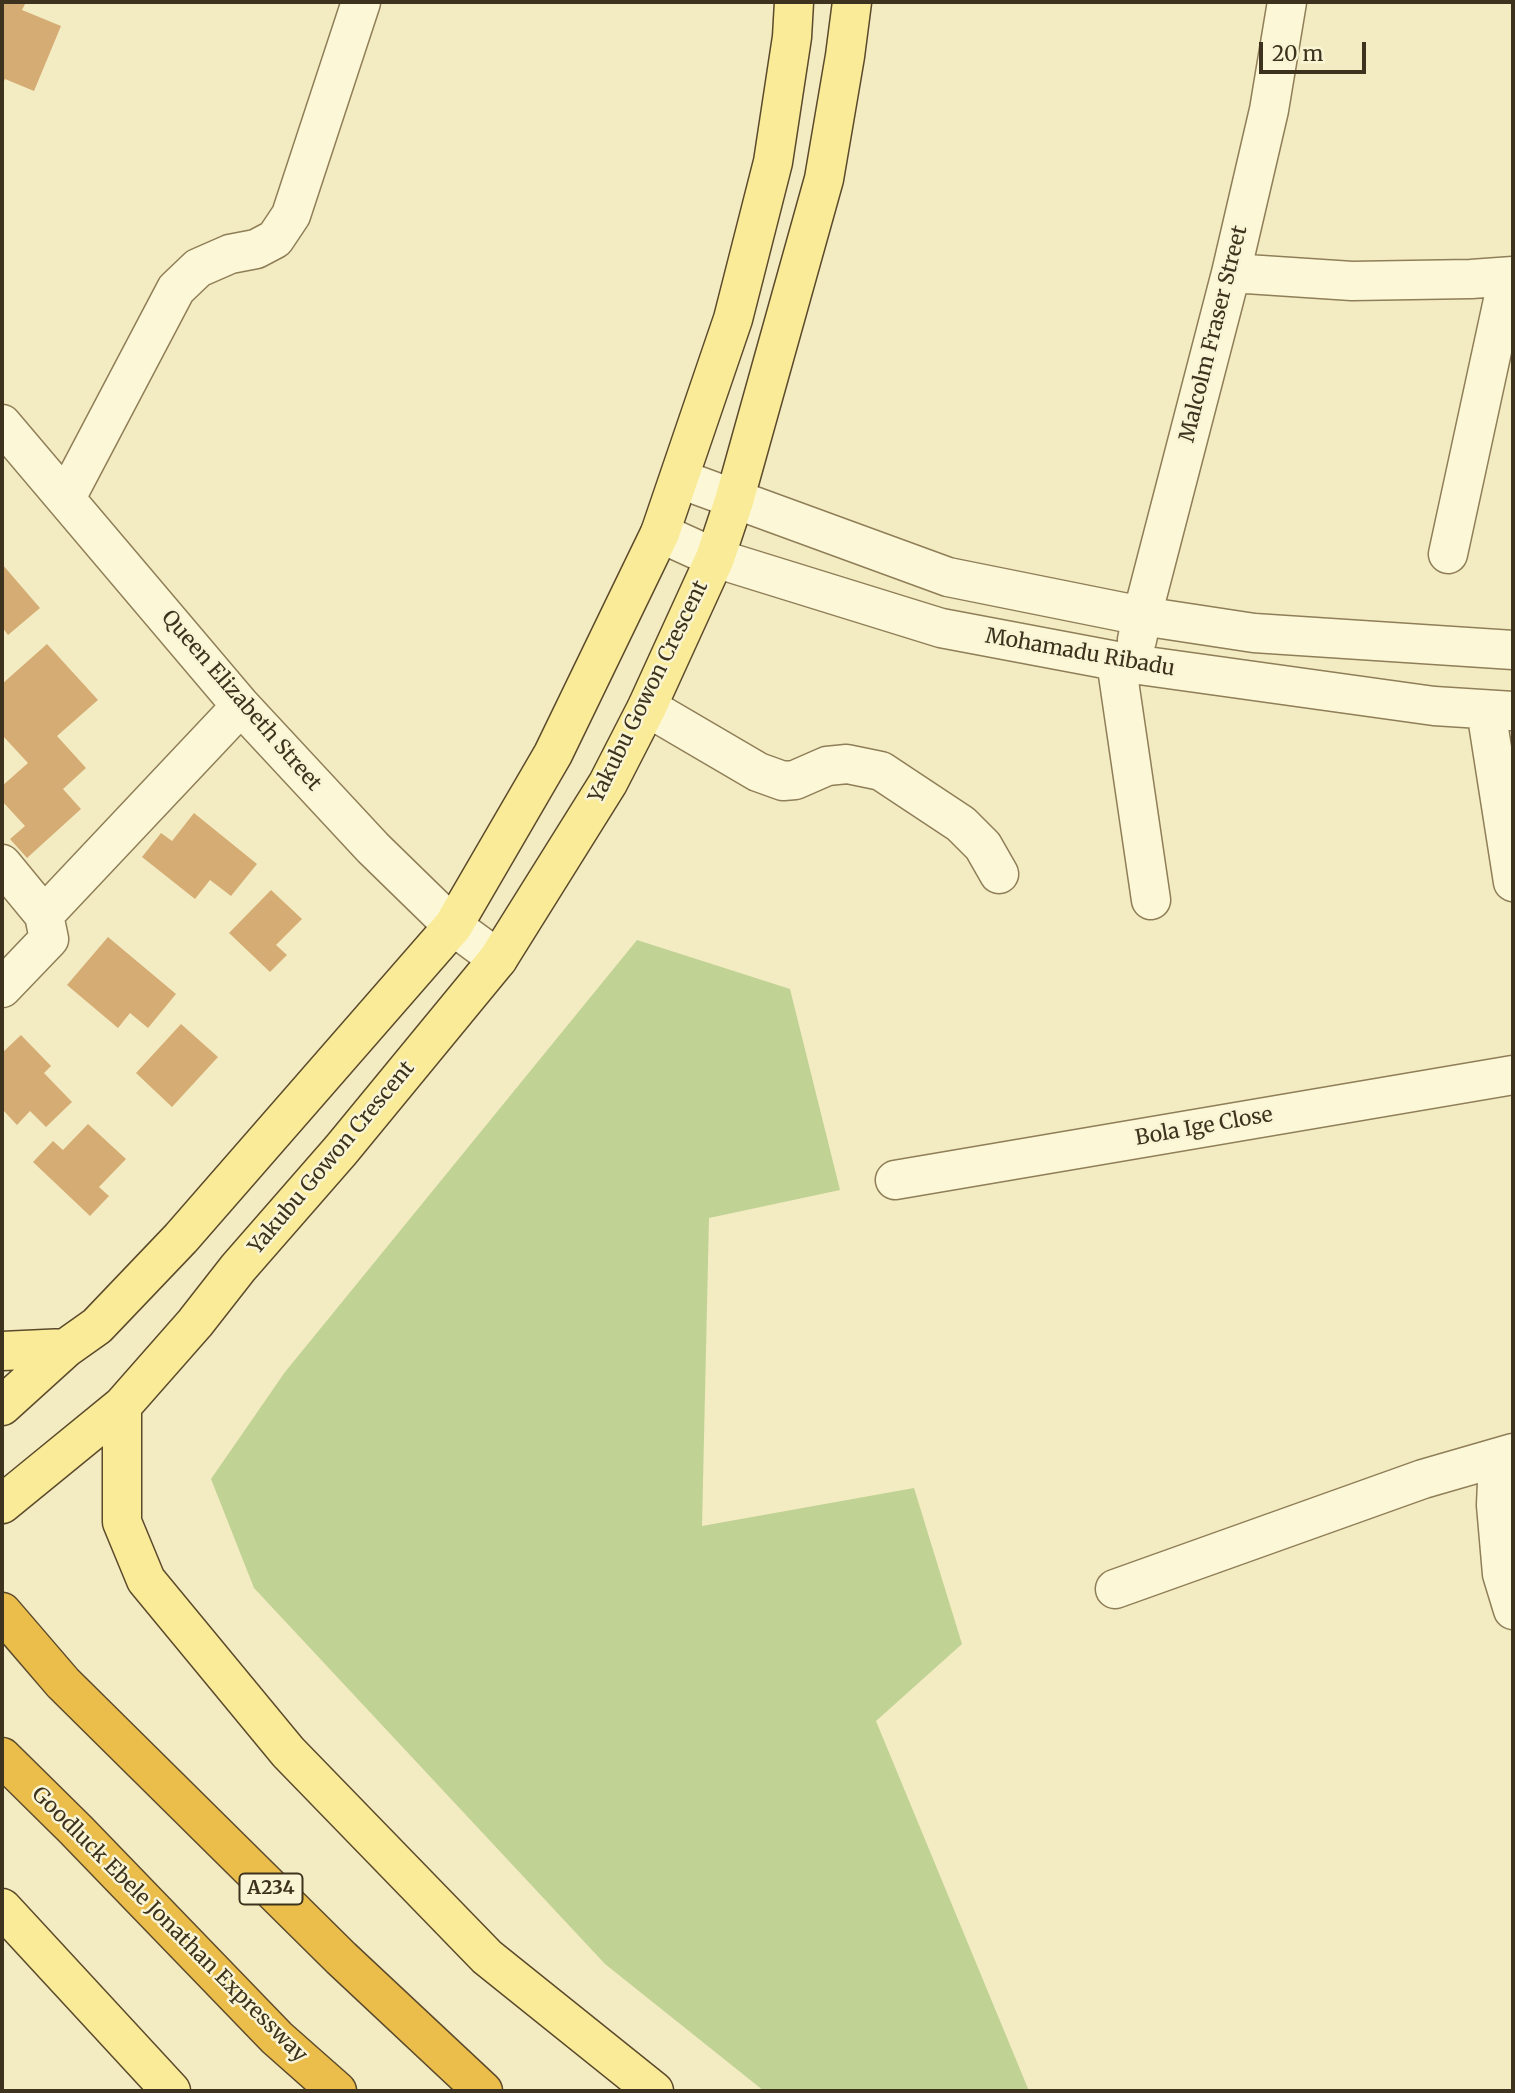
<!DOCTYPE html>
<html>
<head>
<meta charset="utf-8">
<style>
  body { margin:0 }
  #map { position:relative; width:1515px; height:2093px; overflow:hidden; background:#f3ecc2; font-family:Merriweather,serif }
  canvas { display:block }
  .frame { position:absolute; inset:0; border:4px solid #3d321d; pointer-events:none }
  .scale { position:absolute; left:1259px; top:42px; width:107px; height:32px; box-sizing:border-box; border:4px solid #3d321d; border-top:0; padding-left:9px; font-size:21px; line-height:24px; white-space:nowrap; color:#3d321d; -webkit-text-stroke:5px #f9f4d3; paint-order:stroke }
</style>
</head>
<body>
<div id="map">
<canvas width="1515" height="2093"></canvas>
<div class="frame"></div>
<div class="scale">20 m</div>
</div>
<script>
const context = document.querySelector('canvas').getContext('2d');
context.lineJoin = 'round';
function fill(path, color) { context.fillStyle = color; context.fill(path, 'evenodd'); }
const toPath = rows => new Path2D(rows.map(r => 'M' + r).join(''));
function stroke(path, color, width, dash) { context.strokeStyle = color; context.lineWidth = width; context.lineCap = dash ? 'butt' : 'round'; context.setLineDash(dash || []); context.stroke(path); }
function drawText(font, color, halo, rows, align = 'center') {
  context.font = font + ' Merriweather,serif'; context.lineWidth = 5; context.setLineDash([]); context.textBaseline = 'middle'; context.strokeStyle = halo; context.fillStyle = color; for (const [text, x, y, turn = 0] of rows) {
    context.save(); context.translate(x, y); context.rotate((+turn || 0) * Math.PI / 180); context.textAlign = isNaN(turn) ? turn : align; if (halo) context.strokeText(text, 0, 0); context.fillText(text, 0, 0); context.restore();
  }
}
const green = toPath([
  [637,940,790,989,840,1190,709,1218,702,1526,914,1488,962,1644,876,1721,1029,2091,764,2091,605,1964,254,1588,211,1479,285,1372]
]);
const building = toPath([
  [2,2,26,2,22,10,61,26,34,91,5,79,2,86],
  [2,564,40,608,8,635,2,627],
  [47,644,98,700,57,736,86,768,63,789,81,809,27,858,10,839,25,826,2,801,2,786,28,763,2,735,2,684],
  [194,813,257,864,231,896,210,880,195,899,142,857,161,833,172,841],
  [271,890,302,919,276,945,287,955,270,972,229,933],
  [108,937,176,994,148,1028,130,1013,118,1028,67,985],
  [181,1024,218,1057,172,1107,136,1073],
  [21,1035,51,1066,44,1073,72,1102,46,1127,30,1111,17,1125,2,1109,2,1053],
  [88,1124,126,1159,99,1187,109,1196,90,1216,33,1162,53,1141,63,1150]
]);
const minor = toPath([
  [1231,273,1352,281,1471,279,1513,276],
  [2,424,241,706,373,848,453,926,498,959],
  [680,479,948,577,1142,616,1254,633,1513,650],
  [66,498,176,289,198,268,230,254,256,249,275,239,291,215,361,2],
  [660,533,715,558,941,628,1132,664,1434,706,1513,711],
  [1448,554,1508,277],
  [1137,640,1142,616,1231,273,1269,110,1287,2],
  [1116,661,1151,900],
  [647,707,758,772,783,781,795,780,827,766,847,764,881,771,961,824,983,846,999,874],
  [1486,710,1513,882],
  [2,864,44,915],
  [2,988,49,939,44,915,241,706],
  [895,1180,1513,1075],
  [1498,1458,1496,1505,1502,1574,1513,1610],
  [1115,1589,1423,1479,1513,1453]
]);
const major = toPath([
  [2,1351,66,1348],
  [2,1406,66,1348,97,1326,181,1238,453,926,553,754,660,533,733,319,773,162,792,37,794,2],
  [122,1406,122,1522,146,1580,288,1752,487,1957,654,2091],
  [2,1504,122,1406,195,1323,238,1268,341,1150,498,959,608,783,647,707,715,558,734,501,824,179,845,56,852,2],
  [2,1908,171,2091]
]);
const highway = toPath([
  [2,1612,63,1683,341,1958,483,2091],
  [2,1757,76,1830,277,2038,337,2091]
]);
const shields = [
  [271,1889,63]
];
const shieldNames = [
  ["A234",271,1889]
];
const streetNames = [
  ["Malcolm Fraser Street",1214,334,-76],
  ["Mohamadu Ribadu",1080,653,10],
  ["Yakubu Gowon Crescent",649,692,-64],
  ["Queen Elizabeth Street",241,701,49],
  ["Bola Ige Close",1204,1127,-10],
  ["Yakubu Gowon Crescent",332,1158,-50],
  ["Goodluck Ebele Jonathan Expressway",169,1925,45]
];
fill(green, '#c1d295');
fill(building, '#d5ac74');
stroke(minor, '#8f7e57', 41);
stroke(major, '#5c4a2c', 41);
stroke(highway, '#5c4a2c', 41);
stroke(minor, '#fcf7d7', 38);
stroke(major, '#f9eb97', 38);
stroke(highway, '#ebbe4b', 38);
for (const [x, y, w] of shields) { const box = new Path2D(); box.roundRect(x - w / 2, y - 15.5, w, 31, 5); context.fillStyle = '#f9f4d3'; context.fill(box); stroke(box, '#3d321d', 2); }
drawText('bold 19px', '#3d321d', null, shieldNames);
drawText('21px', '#3d321d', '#f9f4d3', streetNames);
</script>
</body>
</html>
